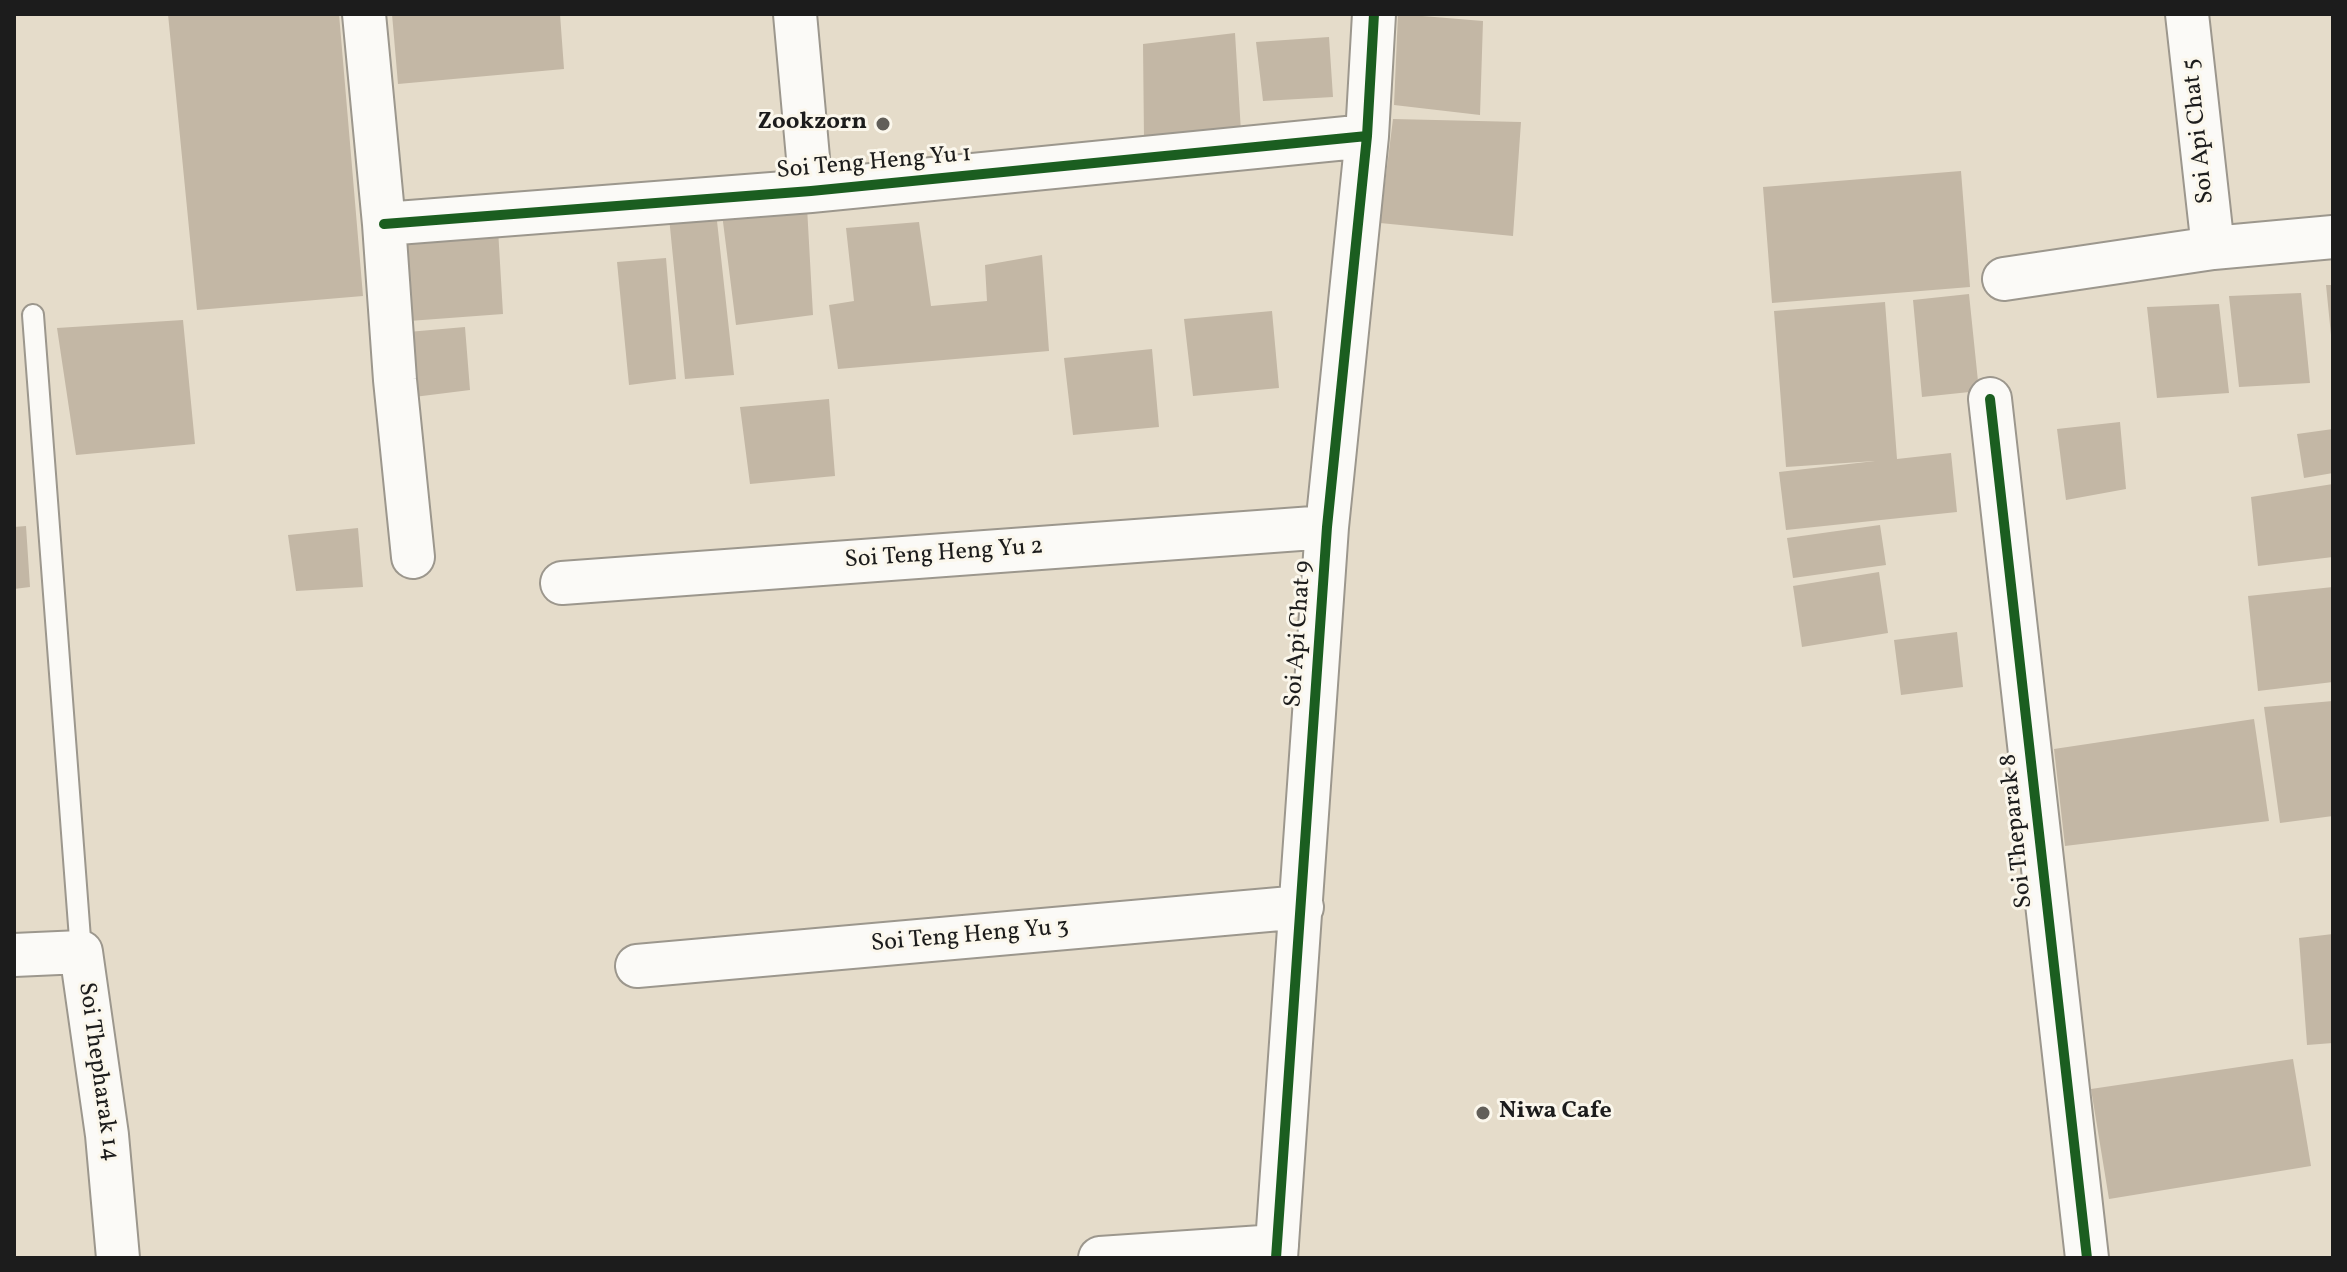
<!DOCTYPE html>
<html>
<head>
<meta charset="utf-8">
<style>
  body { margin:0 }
  #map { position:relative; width:2347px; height:1272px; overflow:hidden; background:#e5dcca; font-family:Vollkorn,serif }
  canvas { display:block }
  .frame { position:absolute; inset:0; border:16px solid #1c1c1c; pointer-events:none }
</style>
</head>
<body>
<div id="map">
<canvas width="2347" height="1272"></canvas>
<div class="frame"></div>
</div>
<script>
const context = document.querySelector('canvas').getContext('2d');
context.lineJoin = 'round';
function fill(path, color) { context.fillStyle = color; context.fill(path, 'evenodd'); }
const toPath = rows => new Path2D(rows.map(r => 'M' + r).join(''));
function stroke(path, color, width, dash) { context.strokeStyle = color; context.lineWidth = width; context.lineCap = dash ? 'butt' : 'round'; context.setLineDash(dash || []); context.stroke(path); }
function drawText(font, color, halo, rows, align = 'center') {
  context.font = font + ' Vollkorn,serif'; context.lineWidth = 6; context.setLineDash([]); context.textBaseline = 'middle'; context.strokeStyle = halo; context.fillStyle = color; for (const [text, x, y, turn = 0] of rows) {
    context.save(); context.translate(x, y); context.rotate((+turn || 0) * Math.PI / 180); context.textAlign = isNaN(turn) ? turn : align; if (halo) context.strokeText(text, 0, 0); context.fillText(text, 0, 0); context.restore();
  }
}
const building = toPath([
  [168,14,339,14,363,296,197,310],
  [392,14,560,14,564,69,398,84],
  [1398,14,1483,21,1480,115,1394,105],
  [1235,33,1241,132,1144,139,1143,44],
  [1329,37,1333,97,1263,101,1256,42],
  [1393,119,1521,122,1513,236,1380,223],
  [1961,171,1970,287,1772,303,1763,187],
  [807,207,813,315,736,325,722,214],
  [716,212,734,375,685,379,669,217],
  [919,222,931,306,987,301,985,265,1042,255,1049,351,838,369,829,305,854,301,846,228],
  [498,229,503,314,409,321,400,237],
  [666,258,676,379,629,385,617,262],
  [2326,285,2333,285,2333,334,2331,335],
  [2301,293,2310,383,2239,387,2229,296],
  [1969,294,1979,391,1922,397,1913,300],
  [1885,302,1897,459,1951,453,1957,512,1786,530,1779,472,1875,461,1786,467,1774,311],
  [2219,304,2229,393,2157,398,2147,307],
  [1272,311,1279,388,1193,396,1184,319],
  [183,320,195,444,76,455,57,328],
  [465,327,470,390,414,397,408,332],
  [1152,349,1159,427,1073,435,1064,358],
  [829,399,835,476,750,484,740,407],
  [2120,422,2126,489,2066,500,2057,429],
  [2333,429,2333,473,2304,478,2297,434],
  [2333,484,2333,557,2258,566,2251,497],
  [1880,525,1886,565,1793,578,1787,538],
  [26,526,30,587,14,589,14,527],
  [358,528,363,587,296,591,288,535],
  [1879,572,1888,633,1802,647,1793,586],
  [2333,587,2333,682,2258,691,2248,596],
  [1957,632,1963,687,1901,695,1894,640],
  [2333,701,2333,816,2280,823,2264,707],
  [2254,719,2269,821,2065,846,2054,749],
  [2333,934,2333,1043,2307,1045,2299,938],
  [2293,1059,2311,1166,2109,1199,2091,1089]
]);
const lane = toPath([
  [33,315,81,952]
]);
const street = toPath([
  [364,14,384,224,395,380,413,557],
  [795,14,811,191],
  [2187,14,2213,248],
  [384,224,811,191,1367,136],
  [2004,279,2213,248,2333,237],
  [1990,399,2087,1258],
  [562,583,1327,527],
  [14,955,81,952,107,1135,118,1258],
  [637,966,1302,907],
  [1100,1258,1277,1246],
  [1276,1258,1327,527,1367,136,1374,14]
]);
const cycleway = toPath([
  [384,224,811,191,1367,136],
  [1990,399,2087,1258],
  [1276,1258,1327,527,1367,136,1374,14]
]);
const markers = [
  [883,124,8,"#625f59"],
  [1483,1113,8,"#625f59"]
];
const poiNames = [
  ["Zookzorn",867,124],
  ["Niwa Cafe",1499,1113,"left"]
];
const streetNames = [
  ["Soi Api Chat 5",2200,131,-96],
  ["Soi Teng Heng Yu 1",874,164,-5],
  ["Soi Teng Heng Yu 2",944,555,-4],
  ["Soi Api Chat 9",1300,634,-86],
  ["Soi Theparak 8",2018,831,-96],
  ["Soi Teng Heng Yu 3",970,937,-5],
  ["Soi Thepharak 14",97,1072,82]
];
fill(building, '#c3b7a5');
stroke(lane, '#9c978d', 24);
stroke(street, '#9c978d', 46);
stroke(lane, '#fbfaf7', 20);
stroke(street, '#fbfaf7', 42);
stroke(cycleway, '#1b5e20', 10);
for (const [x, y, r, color] of markers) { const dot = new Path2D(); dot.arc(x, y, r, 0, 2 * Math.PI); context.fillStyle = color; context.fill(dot); stroke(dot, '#fbf7ec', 3); }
drawText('bold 24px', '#1c1c1c', '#fbf7ec', poiNames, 'right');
drawText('24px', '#1c1c1c', '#fbf7ec', streetNames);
</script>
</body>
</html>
